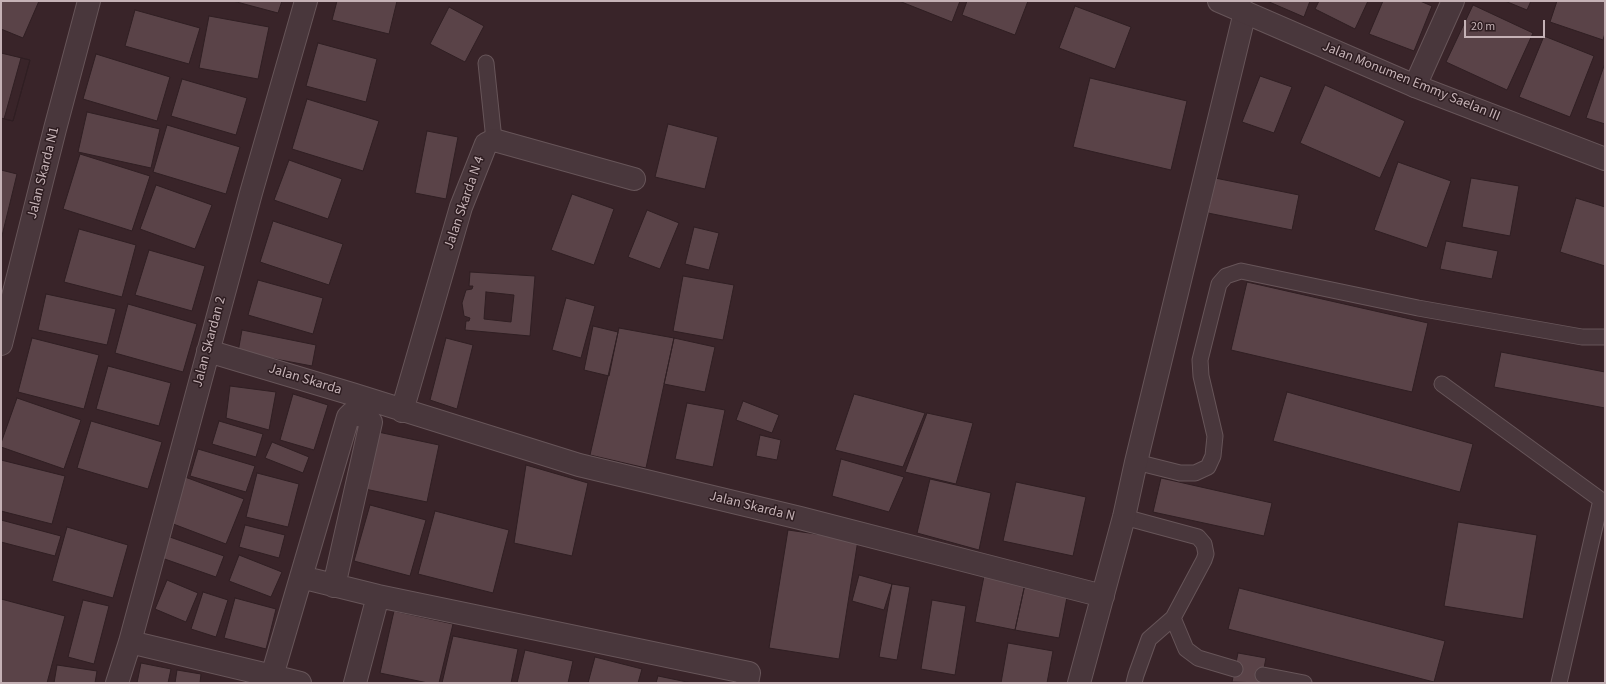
<!DOCTYPE html>
<html>
<head>
<meta charset="utf-8">
<style>
  body { margin:0 }
  #map { position:relative; width:1606px; height:684px; overflow:hidden; background:#392429; font-family:"Source Sans 3",sans-serif }
  canvas { display:block }
  .frame { position:absolute; inset:0; border:2px solid #c5b2b6; pointer-events:none }
  .scale { position:absolute; left:1464px; top:20px; width:81px; height:18px; box-sizing:border-box; border:2px solid #c5b2b6; border-top:0; padding-left:5px; font-size:12px; line-height:14px; white-space:nowrap; color:#c5b2b6; -webkit-text-stroke:3px #2e1d21; paint-order:stroke }
</style>
</head>
<body>
<div id="map">
<canvas width="1606" height="684"></canvas>
<div class="frame"></div>
<div class="scale">20 m</div>
</div>
<script>
const context = document.querySelector('canvas').getContext('2d');
context.lineJoin = 'round';
function fill(path, color) { context.fillStyle = color; context.fill(path, 'evenodd'); }
const toPath = rows => new Path2D(rows.map(r => 'M' + r).join(''));
function stroke(path, color, width, dash) { context.strokeStyle = color; context.lineWidth = width; context.lineCap = dash ? 'butt' : 'round'; context.setLineDash(dash || []); context.stroke(path); }
function drawText(font, color, halo, rows, align = 'center') {
  context.font = font + ' "Source Sans 3",sans-serif'; context.lineWidth = 3; context.setLineDash([]); context.textBaseline = 'middle'; context.strokeStyle = halo; context.fillStyle = color; for (const [text, x, y, turn = 0] of rows) {
    context.save(); context.translate(x, y); context.rotate((+turn || 0) * Math.PI / 180); context.textAlign = isNaN(turn) ? turn : align; if (halo) context.strokeText(text, 0, 0); context.fillText(text, 0, 0); context.restore();
  }
}
const building = toPath([
  [1,1,39,1,23,38,1,29,1,1],
  [233,1,282,1,278,13,233,1],
  [337,1,397,1,389,34,332,20,337,1],
  [899,1,960,1,952,22,899,1],
  [967,1,1028,1,1015,35,962,15,967,1],
  [1267,1,1310,1,1304,17,1267,1],
  [1319,1,1368,1,1355,29,1315,9,1319,1],
  [1383,1,1420,1,1432,6,1414,51,1369,34,1383,1],
  [1505,1,1531,1,1527,10,1505,1],
  [1557,1,1605,1,1605,33,1603,40,1550,22,1557,1],
  [1473,5,1533,33,1507,90,1446,62,1473,5],
  [1075,6,1131,27,1115,69,1059,48,1075,6],
  [449,7,484,26,465,62,430,44,449,7],
  [135,10,200,28,189,64,125,46,135,10],
  [209,16,269,27,258,79,199,68,209,16],
  [1544,36,1594,56,1570,117,1519,97,1544,36],
  [318,43,377,59,366,102,306,86,318,43],
  [1,53,30,60,13,121,1,118,1,53],
  [96,54,170,77,157,121,83,99,96,54],
  [21,58,30,60,13,121,4,119,21,58],
  [1604,66,1605,66,1605,124,1586,118,1604,66],
  [1260,76,1292,87,1274,133,1242,122,1260,76],
  [1090,78,1187,101,1171,170,1073,147,1090,78],
  [182,79,247,98,236,135,171,116,182,79],
  [1325,85,1405,121,1380,178,1300,143,1325,85],
  [307,99,379,121,363,171,292,149,307,99],
  [87,112,160,129,151,168,78,152,87,112],
  [668,124,718,137,705,189,655,177,668,124],
  [167,125,240,147,226,194,153,172,167,125],
  [427,131,458,137,446,199,415,193,427,131],
  [80,154,150,176,132,231,63,209,80,154],
  [289,160,342,179,328,219,274,200,289,160],
  [1398,162,1451,181,1427,248,1374,230,1398,162],
  [1,170,17,174,1,240,1,170],
  [1215,178,1299,195,1292,230,1208,213,1215,178],
  [1471,178,1519,186,1510,236,1462,227,1471,178],
  [156,185,212,205,195,249,140,229,156,185],
  [572,194,614,209,594,265,551,250,572,194],
  [1576,198,1605,207,1605,266,1560,252,1576,198],
  [647,210,679,223,660,269,628,257,647,210],
  [273,221,343,244,329,285,260,262,273,221],
  [694,227,719,233,709,270,685,264,694,227],
  [79,229,136,245,122,297,64,282,79,229],
  [1446,241,1498,251,1492,279,1440,269,1446,241],
  [149,250,205,266,192,311,135,295,149,250],
  [470,272,535,276,530,336,465,330,466,321,469,321,470,318,464,316,462,303,466,290,472,289,473,286,469,286,470,272],
  [683,276,734,285,723,340,673,331,683,276],
  [258,280,323,298,313,334,248,315,258,280],
  [1247,282,1428,323,1412,392,1231,350,1247,282],
  [486,292,514,295,511,322,484,319,486,292],
  [46,294,116,309,107,345,38,330,46,294],
  [566,298,595,306,581,358,552,350,566,298],
  [128,304,197,324,183,372,115,353,128,304],
  [593,326,618,332,609,376,584,370,593,326],
  [619,328,674,338,646,468,590,455,619,328],
  [242,330,316,345,312,366,238,352,242,330],
  [32,338,99,355,84,409,18,392,32,338],
  [446,338,473,345,457,409,430,400,446,338],
  [674,338,715,347,705,392,664,384,674,338],
  [1501,352,1605,372,1605,408,1494,387,1501,352],
  [108,366,171,383,159,426,96,409,108,366],
  [230,386,276,392,269,430,226,418,230,386],
  [1287,392,1473,444,1460,492,1273,441,1287,392],
  [293,394,328,405,314,450,280,440,293,394],
  [854,394,925,413,903,467,835,450,854,394],
  [17,398,81,420,64,469,1,447,1,443,17,398],
  [743,401,779,415,772,433,736,420,743,401],
  [687,403,725,410,713,467,675,459,687,403],
  [927,413,973,423,956,484,905,472,927,413],
  [91,421,162,442,148,489,77,468,91,421],
  [219,421,263,434,256,457,212,444,219,421],
  [378,432,439,445,427,502,365,489,378,432],
  [760,435,781,440,777,460,756,456,760,435],
  [272,442,309,457,303,473,265,458,272,442],
  [198,449,255,466,246,492,190,476,198,449],
  [841,459,904,477,889,512,832,496,841,459],
  [1,460,65,476,52,524,1,511,1,460],
  [526,465,588,483,572,556,514,543,526,465],
  [257,473,299,484,288,527,246,517,257,473],
  [185,477,244,499,226,544,168,522,185,477],
  [1161,478,1272,503,1264,536,1153,512,1161,478],
  [930,479,991,493,979,550,917,533,930,479],
  [1016,482,1086,497,1073,556,1003,541,1016,482],
  [370,505,426,520,410,576,354,561,370,505],
  [435,511,509,530,493,593,418,574,435,511],
  [1,520,61,536,55,556,1,542,1,520],
  [1458,522,1537,535,1523,619,1444,606,1458,522],
  [245,525,285,535,279,558,239,547,245,525],
  [67,527,128,545,113,598,52,581,67,527],
  [788,530,858,540,839,659,769,648,788,530],
  [167,536,224,556,216,577,159,557,167,536],
  [239,555,282,572,271,597,229,581,239,555],
  [859,575,892,584,884,610,852,601,859,575],
  [984,576,1025,584,1015,630,975,622,984,576],
  [167,580,198,593,186,622,155,609,167,580],
  [892,584,910,587,897,660,879,657,892,584],
  [1025,584,1068,592,1059,638,1015,630,1025,584],
  [1239,588,1445,641,1434,682,1228,629,1239,588],
  [203,592,228,600,216,637,191,629,203,592],
  [235,598,276,609,266,649,224,638,235,598],
  [1,599,65,616,47,683,1,683,1,599],
  [83,600,109,606,94,664,68,657,83,600],
  [932,600,966,606,955,675,921,669,932,600],
  [394,611,453,624,439,683,428,683,380,673,394,611],
  [453,636,518,649,511,683,442,683,453,636],
  [1008,643,1053,651,1047,683,1001,683,1008,643],
  [525,650,573,661,568,683,517,683,525,650],
  [1238,653,1266,658,1261,683,1232,682,1238,653],
  [595,657,642,669,638,683,588,683,595,657],
  [141,663,171,669,168,683,137,683,141,663],
  [57,665,97,671,95,683,54,683,57,665],
  [177,670,201,674,200,683,175,683,177,670],
  [658,676,692,683,656,683,658,676]
]);
const service = toPath([
  [486,63,494,140],
  [1442,384,1601,500,1605,501],
  [1136,462,1180,473,1195,473,1208,467,1213,456,1215,436,1201,376,1200,360,1219,284,1226,276,1241,271,1418,308,1582,337,1605,337],
  [1124,517,1198,537,1204,544,1206,554,1204,560,1173,618],
  [1263,675,1304,683],
  [1134,683,1136,675,1149,639,1173,618,1186,649,1198,658,1235,669],
  [1559,683,1601,500]
]);
const minor = toPath([
  [1415,86,1453,1],
  [1,344,55,129,89,1],
  [208,351,352,394,579,465,800,518,1103,596],
  [402,411,461,207,486,144,494,140,634,179],
  [301,577,378,596,749,673,747,683],
  [130,642,272,676,348,417,352,413,367,417,371,422,334,586],
  [272,676,300,683],
  [117,683,130,642,251,193,306,1],
  [355,683,378,596],
  [1079,683,1124,517,1136,462,1245,12]
]);
const tertiary = toPath([
  [1219,1,1415,86,1605,159]
]);
const streetNames = [
  ["Jalan Monumen Emmy Saelan III",1411,82,22],
  ["Jalan Skarda N1",44,173,-76],
  ["Jalan Skarda N 4",465,203,-71],
  ["Jalan Skardan 2",210,342,-75],
  ["Jalan Skarda",305,380,17],
  ["Jalan Skarda N",752,507,14]
];
fill(building, '#5a4348');
stroke(building, '#301f23', 1);
stroke(service, '#675559', 17);
stroke(minor, '#675559', 24);
stroke(tertiary, '#675559', 24);
stroke(service, '#49373c', 15);
stroke(minor, '#49373c', 22);
stroke(tertiary, '#49373c', 22);
drawText('14px', '#c5b2b6', '#2e1d21', streetNames);
</script>
</body>
</html>
